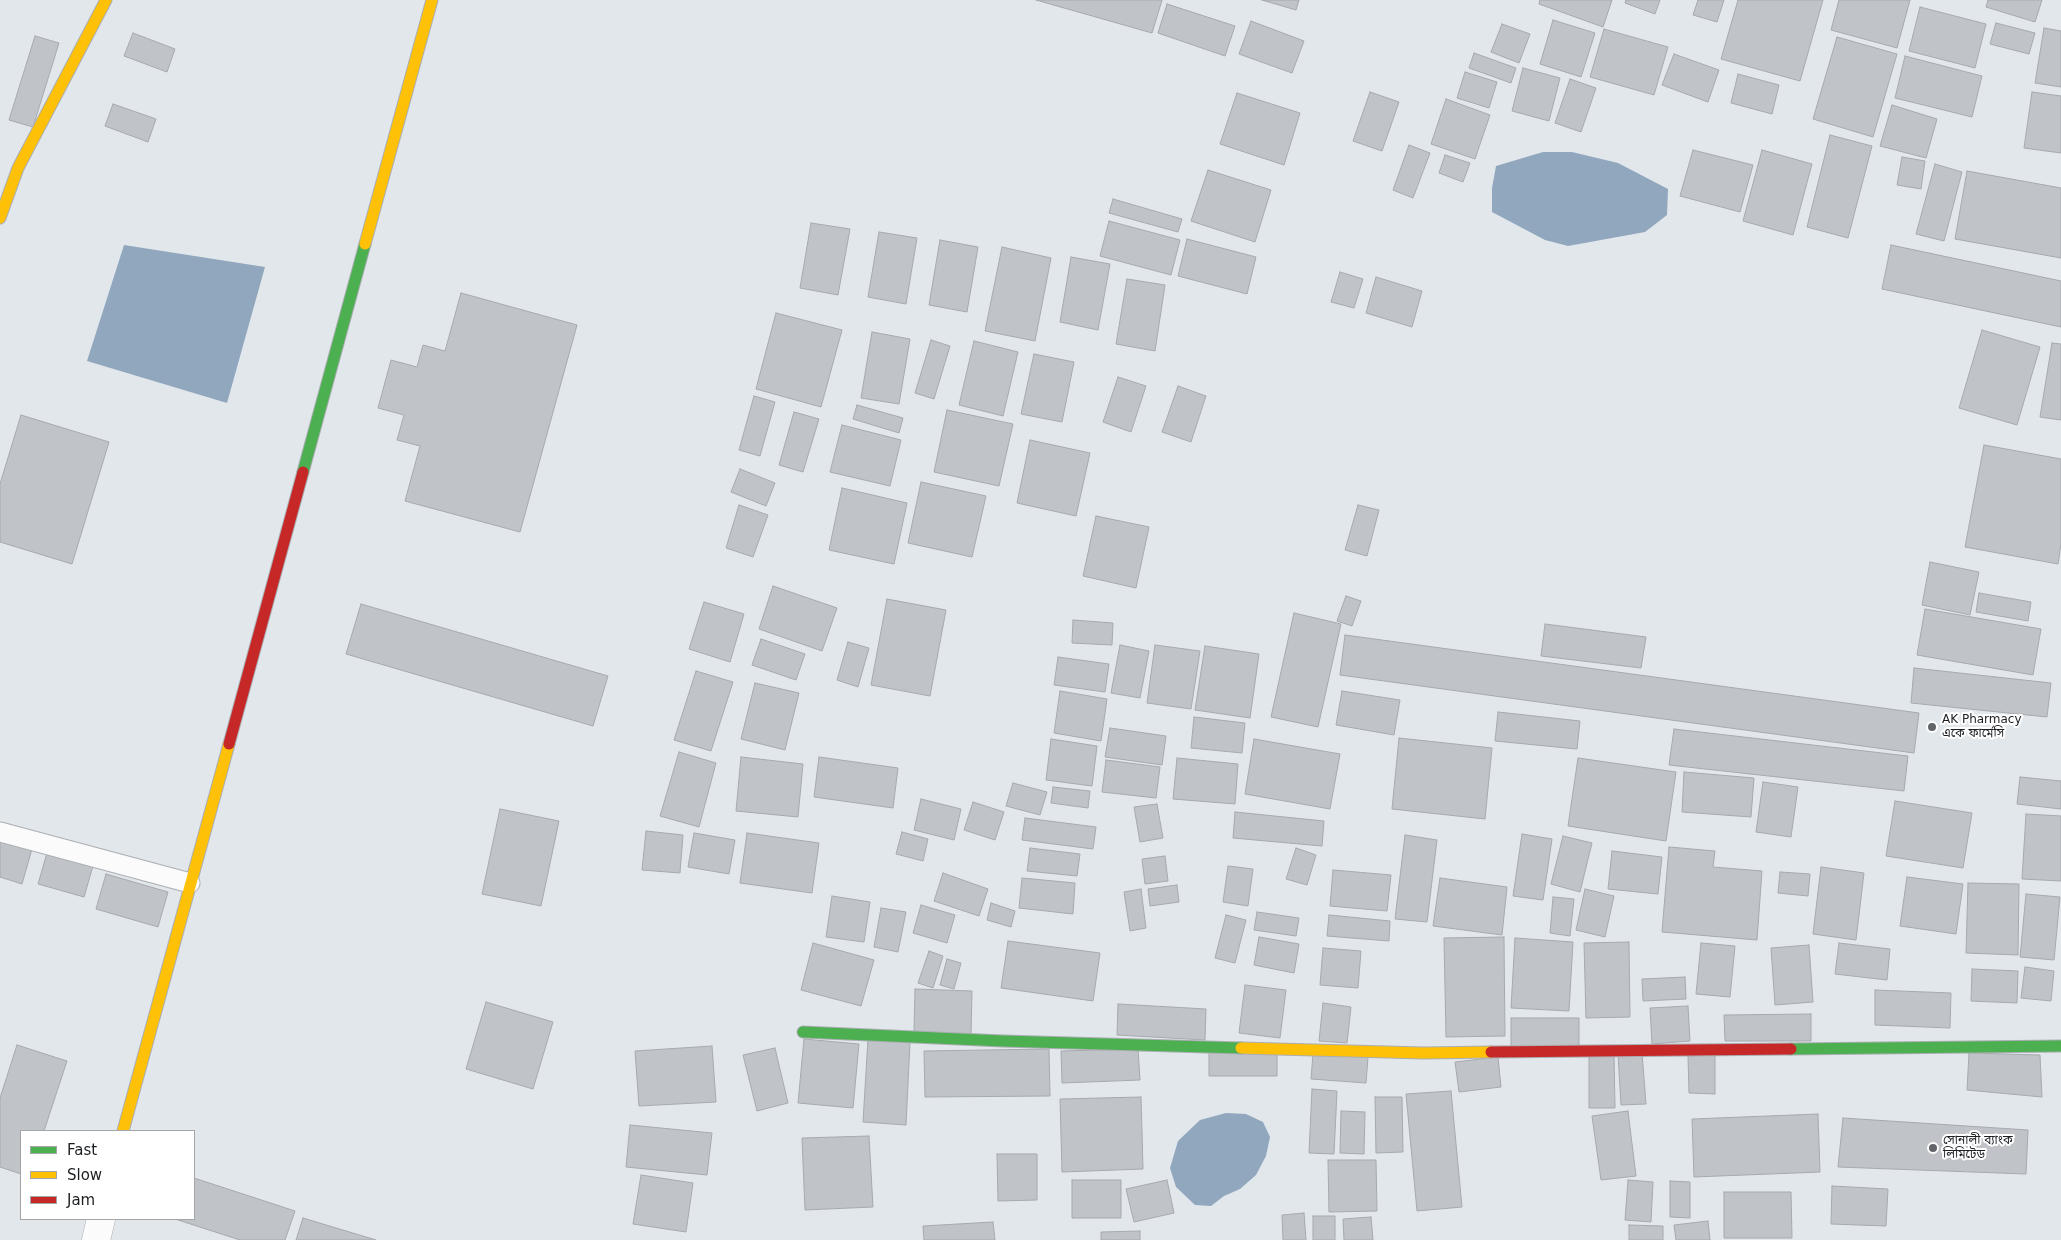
<!DOCTYPE html>
<html>
<head>
<meta charset="utf-8">
<style>
  body { margin:0 }
  #map { position:relative; width:2061px; height:1240px; overflow:hidden; background:#e2e7ec; font-family:"DejaVu Sans",sans-serif }
  canvas { display:block }
  .legend { position:absolute; left:20px; top:1130px; width:175px; height:90px; box-sizing:border-box; background:#fff; border:1px solid #a4a5a7; margin:0; padding:6px 9px; list-style:none; font-size:15px; color:#1c1f22 }
  .legend li { display:flex; align-items:center; gap:10px; height:25px }
  .legend b { width:25px; border:1px solid #a4a5a7 }
</style>
</head>
<body>
<div id="map">
<canvas width="2061" height="1240"></canvas>
<ul class="legend">
<li><b style="height:6px;background:#4caf50"></b>Fast</li>
<li><b style="height:6px;background:#ffc107"></b>Slow</li>
<li><b style="height:6px;background:#c62828"></b>Jam</li>
</ul>
</div>
<script>
const context = document.querySelector('canvas').getContext('2d');
context.lineJoin = 'round';
function fill(path, color) { context.fillStyle = color; context.fill(path, 'evenodd'); }
const toPath = rows => new Path2D(rows.map(r => 'M' + r).join(''));
function stroke(path, color, width, dash) { context.strokeStyle = color; context.lineWidth = width; context.lineCap = dash ? 'butt' : 'round'; context.setLineDash(dash || []); context.stroke(path); }
function drawText(font, color, halo, rows, align = 'center') {
  context.font = font + ' "DejaVu Sans","Noto Sans Bengali",sans-serif'; context.lineWidth = 4; context.setLineDash([]); context.textBaseline = 'middle'; context.strokeStyle = halo; context.fillStyle = color; for (const [text, x, y, turn = 0] of rows) {
    context.save(); context.translate(x, y); context.rotate((+turn || 0) * Math.PI / 180); context.textAlign = isNaN(turn) ? turn : align; if (halo) context.strokeText(text, 0, 0); context.fillText(text, 0, 0); context.restore();
  }
}
const water = toPath([
  [1543,152,1572,152,1618,163,1668,189,1667,215,1645,232,1568,246,1545,240,1492,212,1492,188,1496,166],
  [124,245,265,267,227,403,87,361],
  [1226,1113,1246,1114,1263,1122,1270,1137,1266,1156,1256,1175,1240,1189,1224,1196,1211,1206,1195,1205,1176,1187,1170,1168,1178,1141,1200,1120]
]);
const building = toPath([
  [1036,0,1162,0,1152,33,1036,0],
  [1262,0,1299,0,1296,10,1262,0],
  [1540,0,1612,0,1603,27,1539,4,1540,0],
  [1626,0,1660,0,1655,14,1625,3,1626,0],
  [1698,0,1724,0,1717,22,1693,15,1698,0],
  [1738,0,1823,0,1800,81,1721,59,1738,0],
  [1839,0,1910,0,1897,48,1831,30,1839,0],
  [1988,0,2042,0,2035,22,1986,7,1988,0],
  [1167,4,1235,26,1225,56,1158,33,1167,4],
  [1920,7,1986,24,1975,68,1909,51,1920,7],
  [1553,20,1595,33,1581,77,1540,64,1553,20],
  [1251,21,1304,41,1292,73,1239,54,1251,21],
  [1996,23,2035,33,2029,54,1990,44,1996,23],
  [1502,24,1530,34,1519,63,1491,52,1502,24],
  [2044,28,2061,31,2061,87,2035,83,2044,28],
  [1604,29,1668,47,1654,95,1590,77,1604,29],
  [133,33,175,49,167,72,124,56,133,33],
  [35,36,59,43,33,127,9,120,35,36],
  [1837,37,1897,54,1873,137,1813,119,1837,37],
  [1474,53,1516,68,1511,83,1469,68,1474,53],
  [1674,54,1719,70,1708,102,1662,85,1674,54],
  [1905,56,1982,76,1972,117,1895,98,1905,56],
  [1523,68,1560,78,1549,121,1512,111,1523,68],
  [1465,72,1497,82,1489,108,1457,98,1465,72],
  [1738,74,1779,85,1772,114,1731,103,1738,74],
  [1570,79,1596,88,1581,132,1555,123,1570,79],
  [1370,92,1399,102,1382,151,1353,141,1370,92],
  [2032,92,2061,96,2061,153,2024,148,2032,92],
  [1237,93,1300,113,1284,165,1220,144,1237,93],
  [1446,99,1490,115,1475,159,1431,144,1446,99],
  [113,104,156,119,148,142,105,126,113,104],
  [1892,105,1937,119,1926,158,1880,146,1892,105],
  [1830,135,1872,146,1848,238,1807,227,1830,135],
  [1409,145,1430,153,1413,198,1393,190,1409,145],
  [1693,150,1753,165,1740,212,1680,196,1693,150],
  [1762,150,1812,164,1793,235,1743,221,1762,150],
  [1445,155,1470,163,1463,182,1439,173,1445,155],
  [1902,157,1925,161,1921,189,1897,185,1902,157],
  [1935,164,1962,172,1944,241,1916,234,1935,164],
  [1208,170,1271,190,1255,242,1191,221,1208,170],
  [1967,171,2061,188,2061,258,1955,239,1967,171],
  [1113,199,1182,219,1178,232,1109,213,1113,199],
  [1109,221,1180,240,1171,275,1100,256,1109,221],
  [811,223,850,229,838,295,800,288,811,223],
  [879,232,917,238,906,304,868,297,879,232],
  [1187,239,1256,257,1247,294,1178,276,1187,239],
  [940,240,978,247,967,312,929,305,940,240],
  [1891,245,2061,281,2061,327,1882,289,1891,245],
  [1002,247,1051,258,1035,341,985,331,1002,247],
  [1071,257,1110,264,1098,330,1060,322,1071,257],
  [1340,272,1363,279,1354,308,1331,302,1340,272],
  [1376,277,1422,291,1412,327,1366,313,1376,277],
  [1127,279,1165,285,1155,351,1116,344,1127,279],
  [461,293,577,325,520,532,405,501,420,446,397,440,404,415,378,408,391,360,417,367,423,345,445,351,461,293],
  [776,313,842,330,821,407,756,389,776,313],
  [1982,330,2040,347,2017,425,1959,408,1982,330],
  [872,332,910,339,899,404,861,398,872,332],
  [931,340,950,346,934,399,915,393,931,340],
  [974,341,1018,352,1003,416,959,405,974,341],
  [2052,343,2061,344,2061,420,2040,417,2052,343],
  [1034,354,1074,362,1062,422,1021,414,1034,354],
  [1118,377,1146,386,1131,432,1103,422,1118,377],
  [1178,386,1206,396,1191,442,1162,432,1178,386],
  [754,396,775,402,760,456,739,450,754,396],
  [857,405,903,418,899,433,853,419,857,405],
  [947,410,1013,424,999,486,934,472,947,410],
  [794,412,819,419,803,472,779,465,794,412],
  [21,415,109,442,72,564,0,542,0,484,21,415],
  [842,425,901,440,890,486,830,472,842,425],
  [1030,440,1090,453,1076,516,1017,503,1030,440],
  [1984,445,2061,459,2061,544,2058,564,1965,547,1984,445],
  [740,469,775,483,766,506,731,492,740,469],
  [921,482,986,496,972,557,908,543,921,482],
  [842,488,907,503,894,564,829,550,842,488],
  [739,505,768,515,753,557,726,548,739,505],
  [1358,505,1379,510,1367,556,1345,550,1358,505],
  [1096,516,1149,527,1136,588,1083,576,1096,516],
  [1930,562,1979,572,1970,615,1922,605,1930,562],
  [773,586,837,608,822,651,759,629,773,586],
  [1979,593,2031,602,2028,621,1976,612,1979,593],
  [1346,596,1361,601,1352,626,1337,621,1346,596],
  [887,599,946,610,930,696,871,685,887,599],
  [704,602,744,614,730,662,689,649,704,602],
  [361,604,608,676,593,726,346,654,361,604],
  [1925,609,2041,629,2033,675,1917,655,1925,609],
  [1294,613,1341,624,1318,727,1271,717,1294,613],
  [1073,620,1113,623,1112,645,1072,643,1073,620],
  [1545,624,1646,637,1641,668,1541,656,1545,624],
  [1345,635,1919,713,1914,753,1340,675,1345,635],
  [761,639,805,654,796,680,752,665,761,639],
  [848,642,869,648,858,687,837,680,848,642],
  [1120,645,1149,651,1140,698,1111,693,1120,645],
  [1155,645,1200,651,1191,709,1147,703,1155,645],
  [1205,646,1259,654,1250,718,1195,710,1205,646],
  [1058,657,1109,664,1105,692,1054,685,1058,657],
  [1914,668,2051,683,2047,717,1911,703,1914,668],
  [696,671,733,682,711,751,674,740,696,671],
  [755,683,799,693,785,750,741,739,755,683],
  [1060,691,1107,699,1101,741,1054,733,1060,691],
  [1342,691,1400,700,1394,735,1336,725,1342,691],
  [1498,712,1580,721,1577,749,1495,741,1498,712],
  [1194,717,1245,723,1242,753,1191,748,1194,717],
  [1110,728,1166,736,1162,765,1105,757,1110,728],
  [1674,729,1908,756,1904,791,1669,765,1674,729],
  [1399,738,1492,748,1485,819,1392,809,1399,738],
  [1051,739,1097,746,1092,786,1046,780,1051,739],
  [1254,739,1340,754,1330,809,1245,794,1254,739],
  [679,752,716,763,699,827,660,816,679,752],
  [741,757,803,764,798,817,736,811,741,757],
  [819,757,898,768,893,808,814,797,819,757],
  [1177,758,1238,764,1235,804,1173,799,1177,758],
  [1578,758,1676,772,1666,841,1568,826,1578,758],
  [1106,760,1160,767,1156,798,1102,792,1106,760],
  [1684,772,1754,778,1751,817,1682,812,1684,772],
  [2020,777,2061,781,2061,809,2017,804,2020,777],
  [1763,782,1798,787,1791,837,1756,832,1763,782],
  [1013,783,1047,792,1040,815,1006,806,1013,783],
  [1053,787,1090,791,1088,808,1051,803,1053,787],
  [921,799,961,809,954,840,914,830,921,799],
  [1895,801,1972,813,1963,868,1886,856,1895,801],
  [973,802,1004,812,995,840,964,830,973,802],
  [1157,804,1163,838,1140,842,1134,807,1157,804],
  [500,809,559,821,541,906,482,894,500,809],
  [1235,812,1324,821,1322,846,1233,838,1235,812],
  [2026,814,2061,816,2061,881,2022,879,2026,814],
  [1025,818,1096,827,1093,849,1022,840,1025,818],
  [646,831,683,835,680,873,642,870,646,831],
  [902,832,928,839,923,861,896,854,902,832],
  [694,833,735,840,729,874,688,867,694,833],
  [747,833,819,843,812,893,740,883,747,833],
  [1522,834,1552,839,1543,900,1513,896,1522,834],
  [1405,835,1437,840,1427,922,1395,919,1405,835],
  [1563,836,1592,843,1580,892,1551,884,1563,836],
  [0,840,32,849,22,884,0,877,0,840],
  [1669,847,1715,851,1713,867,1762,871,1757,940,1662,932,1669,847],
  [1030,848,1080,854,1077,876,1027,871,1030,848],
  [1296,848,1316,855,1307,885,1286,879,1296,848],
  [1612,851,1662,857,1658,894,1608,889,1612,851],
  [47,853,93,866,84,897,38,884,47,853],
  [1165,856,1168,881,1145,884,1142,859,1165,856],
  [1228,866,1253,869,1248,906,1223,902,1228,866],
  [1821,867,1864,873,1856,940,1813,934,1821,867],
  [1333,870,1391,875,1387,911,1330,906,1333,870],
  [1780,872,1810,874,1808,896,1778,893,1780,872],
  [943,873,988,889,979,916,934,901,943,873],
  [106,874,168,892,158,927,96,909,106,874],
  [1907,877,1963,884,1956,934,1900,926,1907,877],
  [1022,878,1075,883,1073,914,1019,908,1022,878],
  [1440,878,1507,887,1502,935,1433,926,1440,878],
  [1968,883,2019,884,2018,955,1966,953,1968,883],
  [1177,885,1179,902,1150,906,1148,889,1177,885],
  [1141,889,1146,928,1130,931,1124,892,1141,889],
  [1585,889,1614,896,1605,937,1576,930,1585,889],
  [2026,894,2060,897,2054,960,2020,957,2026,894],
  [832,896,870,902,864,942,826,937,832,896],
  [1553,897,1574,899,1570,936,1550,933,1553,897],
  [991,903,1015,911,1011,927,987,920,991,903],
  [921,905,955,915,947,943,913,933,921,905],
  [881,908,906,912,898,952,874,947,881,908],
  [1257,912,1299,918,1296,936,1254,930,1257,912],
  [1226,915,1246,920,1235,963,1215,958,1226,915],
  [1329,915,1390,921,1389,941,1327,936,1329,915],
  [1259,937,1299,944,1294,973,1254,965,1259,937],
  [1504,937,1505,1036,1446,1037,1444,938,1504,937],
  [1515,938,1573,942,1569,1011,1511,1008,1515,938],
  [1008,941,1100,953,1093,1001,1001,988,1008,941],
  [1629,942,1630,1017,1586,1018,1584,943,1629,942],
  [813,943,874,960,861,1006,801,990,813,943],
  [1701,943,1735,946,1730,997,1696,994,1701,943],
  [1839,943,1890,949,1887,980,1835,974,1839,943],
  [1809,945,1813,1002,1775,1005,1771,948,1809,945],
  [1323,948,1361,951,1358,988,1320,985,1323,948],
  [929,951,943,956,933,988,918,983,929,951],
  [947,959,961,963,954,989,940,985,947,959],
  [2025,967,2054,971,2051,1001,2021,998,2025,967],
  [1972,969,2018,971,2017,1003,1971,1001,1972,969],
  [1685,977,1686,999,1643,1001,1642,979,1685,977],
  [1245,985,1286,990,1280,1038,1239,1033,1245,985],
  [915,989,972,991,971,1035,914,1032,915,989],
  [1875,990,1951,993,1950,1028,1875,1025,1875,990],
  [486,1002,553,1022,533,1089,466,1069,486,1002],
  [1323,1003,1351,1007,1347,1043,1319,1041,1323,1003],
  [1118,1004,1206,1009,1205,1040,1117,1035,1118,1004],
  [1688,1006,1690,1041,1652,1044,1650,1008,1688,1006],
  [1811,1014,1811,1041,1725,1041,1724,1015,1811,1014],
  [1511,1018,1579,1018,1579,1049,1511,1048,1511,1018],
  [804,1039,859,1044,853,1108,798,1103,804,1039],
  [868,1039,910,1042,906,1125,863,1122,868,1039],
  [17,1045,67,1061,44,1131,21,1131,21,1174,0,1167,0,1098,17,1045],
  [712,1046,716,1102,639,1106,635,1051,712,1046],
  [775,1048,788,1103,757,1111,743,1055,775,1048],
  [1049,1049,1050,1096,925,1097,924,1051,1049,1049],
  [1138,1049,1140,1080,1062,1083,1061,1051,1138,1049],
  [1209,1052,1277,1053,1277,1076,1209,1076,1209,1052],
  [1642,1053,1646,1104,1621,1105,1618,1054,1642,1053],
  [1969,1053,2040,1055,2042,1097,1967,1090,1969,1053],
  [1313,1054,1368,1057,1366,1083,1311,1079,1313,1054],
  [1589,1055,1614,1055,1615,1108,1589,1108,1589,1055],
  [1715,1055,1715,1094,1689,1093,1688,1056,1715,1055],
  [1498,1057,1501,1087,1459,1092,1455,1062,1498,1057],
  [1312,1089,1337,1091,1334,1154,1309,1153,1312,1089],
  [1451,1091,1462,1207,1417,1211,1406,1094,1451,1091],
  [1141,1097,1143,1169,1062,1172,1060,1099,1141,1097],
  [1375,1097,1402,1097,1403,1152,1376,1153,1375,1097],
  [1341,1111,1365,1112,1364,1154,1340,1153,1341,1111],
  [1628,1111,1636,1176,1601,1180,1592,1116,1628,1111],
  [1818,1114,1820,1172,1694,1177,1692,1119,1818,1114],
  [1843,1118,2028,1130,2026,1174,1838,1167,1843,1118],
  [630,1125,712,1133,707,1175,626,1167,630,1125],
  [869,1136,873,1207,805,1210,802,1138,869,1136],
  [997,1154,1037,1154,1037,1200,998,1201,997,1154],
  [1328,1160,1376,1160,1377,1211,1329,1212,1328,1160],
  [641,1175,693,1183,686,1232,633,1224,641,1175],
  [194,1178,295,1211,285,1240,240,1240,175,1219,194,1219,194,1178],
  [1072,1180,1121,1180,1121,1218,1072,1218,1072,1180],
  [1167,1180,1174,1213,1134,1222,1126,1189,1167,1180],
  [1628,1180,1653,1182,1651,1222,1625,1220,1628,1180],
  [1670,1181,1690,1182,1690,1218,1670,1217,1670,1181],
  [1832,1186,1888,1189,1886,1226,1831,1224,1832,1186],
  [1724,1192,1791,1192,1792,1238,1724,1238,1724,1192],
  [1304,1213,1306,1240,1283,1240,1282,1215,1304,1213],
  [1313,1216,1335,1216,1335,1240,1313,1240,1313,1216],
  [1371,1217,1373,1240,1344,1240,1343,1219,1371,1217],
  [303,1218,376,1240,296,1240,303,1218],
  [1708,1221,1710,1240,1676,1240,1674,1225,1708,1221],
  [993,1222,995,1240,924,1240,923,1226,993,1222],
  [1629,1225,1663,1226,1663,1240,1629,1240,1629,1225],
  [1140,1231,1140,1240,1101,1240,1101,1232,1140,1231]
]);
const lane = toPath([
  [0,832,190,883]
]);
const street = toPath([
  [96,1240,101,1219]
]);
const fast = toPath([
  [303,472,365,244],
  [803,1032,1003,1041,1241,1048],
  [1791,1049,2061,1046]
]);
const slow = toPath([
  [0,218,18,168,106,0],
  [365,244,432,0],
  [1241,1048,1423,1053,1491,1052],
  [123,1131,229,744]
]);
const jam = toPath([
  [229,744,303,472],
  [1491,1052,1791,1049]
]);
const markers = [
  [1932,727,5,"#616569"],
  [1933,1148,5,"#616569"]
];
const poiNames = [
  ["AK Pharmacy",1942,720],
  ["একে ফার্মেসি",1942,734],
  ["সোনালী ব্যাংক",1943,1141],
  ["লিমিটেড",1943,1155]
];
fill(water, '#91a7be');
fill(building, '#c0c4c8');
stroke(building, '#a6a9ad', 1);
stroke(lane, '#aaaeb2', 21);
stroke(street, '#aaaeb2', 29);
stroke(fast, '#aaaeb2', 13);
stroke(slow, '#aaaeb2', 13);
stroke(jam, '#aaaeb2', 13);
stroke(lane, '#fbfbfc', 19);
stroke(street, '#fbfbfc', 28);
stroke(fast, '#4caf50', 11);
stroke(slow, '#ffc107', 11);
stroke(jam, '#c62828', 11);
for (const [x, y, r, color] of markers) { const dot = new Path2D(); dot.arc(x, y, r, 0, 2 * Math.PI); context.fillStyle = color; context.fill(dot); stroke(dot, '#fff', 2); }
drawText('12px', '#1c1f22', '#fff', poiNames, 'left');
</script>
</body>
</html>
